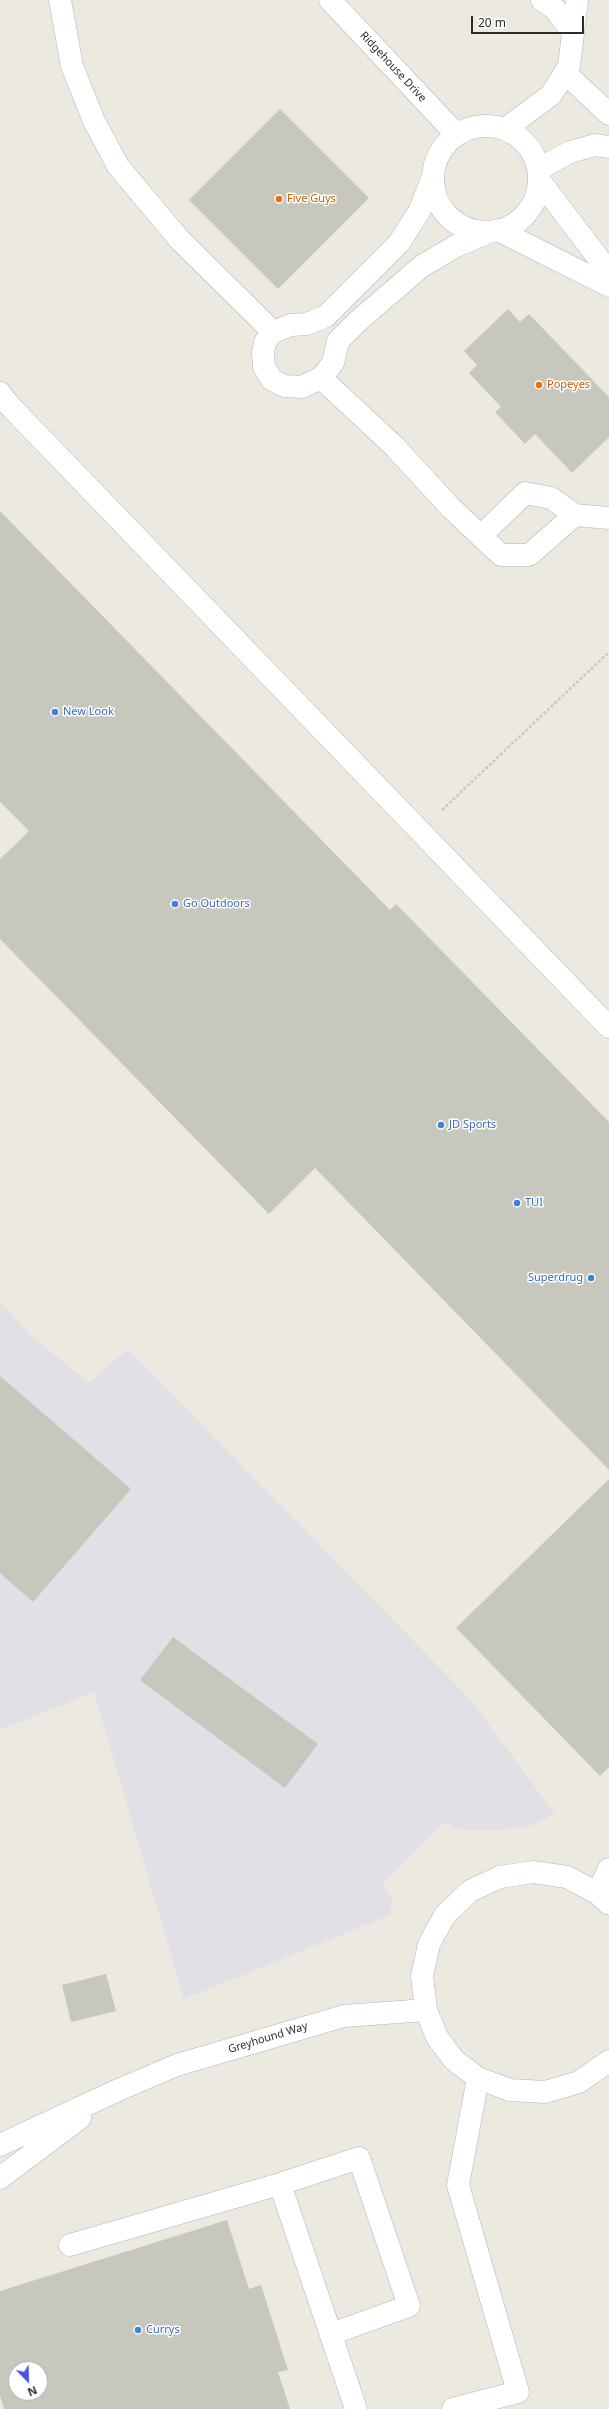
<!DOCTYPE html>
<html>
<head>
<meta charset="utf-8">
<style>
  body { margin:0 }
  #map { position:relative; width:609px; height:2409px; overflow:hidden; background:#ece9e0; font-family:"Noto Sans",sans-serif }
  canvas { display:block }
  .north { position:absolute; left:8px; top:2361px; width:40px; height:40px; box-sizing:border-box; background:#fff; border:1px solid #ababab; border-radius:50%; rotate:157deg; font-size:11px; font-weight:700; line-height:16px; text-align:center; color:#2c2c2c }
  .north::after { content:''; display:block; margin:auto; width:14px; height:18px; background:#4e4eeb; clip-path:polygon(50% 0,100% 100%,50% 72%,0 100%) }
  .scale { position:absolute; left:471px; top:16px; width:113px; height:18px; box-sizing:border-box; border:2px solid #2c2c2c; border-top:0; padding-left:5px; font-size:12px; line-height:14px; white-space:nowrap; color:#2c2c2c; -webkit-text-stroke:3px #fff; paint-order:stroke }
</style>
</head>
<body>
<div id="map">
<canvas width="609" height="2409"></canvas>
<div class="north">N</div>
<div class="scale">20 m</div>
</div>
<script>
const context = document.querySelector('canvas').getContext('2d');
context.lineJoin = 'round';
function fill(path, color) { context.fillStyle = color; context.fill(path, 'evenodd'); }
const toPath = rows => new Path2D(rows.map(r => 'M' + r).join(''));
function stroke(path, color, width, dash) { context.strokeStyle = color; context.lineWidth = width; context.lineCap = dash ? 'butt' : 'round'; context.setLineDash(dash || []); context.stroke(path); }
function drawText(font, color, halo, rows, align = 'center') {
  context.font = font + ' "Noto Sans",sans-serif'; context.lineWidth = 3; context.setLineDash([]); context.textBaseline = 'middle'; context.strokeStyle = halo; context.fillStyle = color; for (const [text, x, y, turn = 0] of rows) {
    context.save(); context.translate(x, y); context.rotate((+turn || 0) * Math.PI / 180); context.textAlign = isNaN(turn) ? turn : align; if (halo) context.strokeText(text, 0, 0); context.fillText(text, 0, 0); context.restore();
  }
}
const industrial = toPath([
  [0,1302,31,1335,89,1383,128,1349,470,1699,555,1814,530,1826,501,1830,462,1830,444,1822,382,1884,392,1899,390,1915,184,1999,94,1692,0,1730]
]);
const building = toPath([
  [280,109,369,198,278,289,189,200],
  [508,309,520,322,529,314,609,397,609,437,572,473,535,434,525,444,495,412,501,407,469,373,477,365,464,351],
  [0,511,390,910,396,904,609,1122,609,1470,315,1168,269,1214,0,939,0,859,29,831,0,802],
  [0,1376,131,1489,33,1602,0,1573],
  [609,1479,609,1767,600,1776,456,1628],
  [173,1637,318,1744,285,1788,140,1680],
  [106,1974,116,2011,71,2022,62,1985],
  [227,2220,249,2289,261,2285,288,2370,278,2372,290,2409,4,2409,0,2396,0,2291],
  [16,2369,40,2369,40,2393,16,2393]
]);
const path = toPath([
  [442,810,609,652]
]);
const minor = toPath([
  [60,0,72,66,94,121,118,166,179,239,273,332],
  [330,0,457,135],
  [573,33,577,0],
  [565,73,609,114],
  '433 179a53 53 0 1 1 106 0a53 53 0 1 1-106 0Z',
  [505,129,551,95,569,66,573,33,554,8,542,0],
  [539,169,570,152,595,145,609,147],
  [433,176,420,210,399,243,326,316,307,324,291,325,273,332,265,342,263,353,264,367,272,380,284,386,302,387,321,378,333,363,338,341,358,321,422,266,456,246,487,233],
  [539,180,609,272],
  [498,230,609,286],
  [321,378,394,446,451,508,501,555,529,555,575,515],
  [0,393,9,405,609,1027],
  [481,536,525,493,551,498,575,515,609,518],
  [597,1893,609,1869],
  [609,1904,597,1893,567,1877,533,1872,500,1877,470,1891,445,1915,429,1944,422,1976,426,2010,437,2037,454,2060,478,2078,510,2090,545,2092,579,2082,609,2061],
  [0,2145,116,2091,177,2065,344,2016,426,2010],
  [0,2178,80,2118],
  [280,2184,359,2158,409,2306,331,2334],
  [70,2245,280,2184,356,2409],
  [453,2409,518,2392,458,2185,478,2078]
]);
const markers = [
  [279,199,4,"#e8710a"],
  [539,385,4,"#e8710a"],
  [55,712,4,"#3f7fe0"],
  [175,904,4,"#3f7fe0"],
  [441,1125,4,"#3f7fe0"],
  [517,1203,4,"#3f7fe0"],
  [591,1278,4,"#3f7fe0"],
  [138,2330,4,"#3f7fe0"]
];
const streetNames = [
  ["Ridgehouse Drive",393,67,47],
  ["Greyhound Way",268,2038,-17]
];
const foodNames = [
  ["Five Guys",287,199],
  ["Popeyes",547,385]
];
const shopNames = [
  ["New Look",63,712],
  ["Go Outdoors",183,904],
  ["JD Sports",449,1125],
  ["TUI",525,1203],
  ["Superdrug",583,1278,"right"],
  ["Currys",146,2330]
];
fill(industrial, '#e2dfe6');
fill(building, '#c8c7be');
stroke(minor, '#b3b3be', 23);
stroke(path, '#c8c8c8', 2.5, [3, 2]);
stroke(minor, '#fff', 22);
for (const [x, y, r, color] of markers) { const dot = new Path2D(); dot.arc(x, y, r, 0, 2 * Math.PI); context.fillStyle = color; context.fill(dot); stroke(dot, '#fff', 1.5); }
drawText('11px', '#2c2c2c', '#fff', streetNames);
drawText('11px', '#c56008', '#fff', foodNames, 'left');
drawText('11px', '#366cbe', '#fff', shopNames, 'left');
</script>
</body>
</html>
